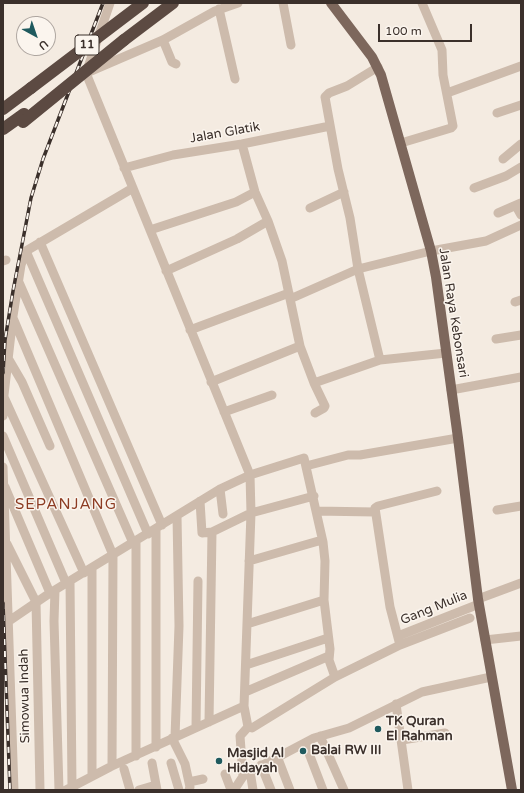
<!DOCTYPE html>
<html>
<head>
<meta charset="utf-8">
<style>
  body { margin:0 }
  #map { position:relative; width:524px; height:793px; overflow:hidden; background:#f4ebe1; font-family:"Varela Round",sans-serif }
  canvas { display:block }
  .frame { position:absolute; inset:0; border:4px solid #3b302b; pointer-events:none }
  .north { position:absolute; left:16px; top:16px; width:40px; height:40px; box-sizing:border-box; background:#fbf5ee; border:1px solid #aea6a0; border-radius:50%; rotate:140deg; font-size:11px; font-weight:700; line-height:16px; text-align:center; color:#3b302b }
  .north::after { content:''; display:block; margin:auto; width:14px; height:18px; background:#1f5a5e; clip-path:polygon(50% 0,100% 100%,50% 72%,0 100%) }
  .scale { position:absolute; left:378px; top:24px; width:94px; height:18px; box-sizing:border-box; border:2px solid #3b302b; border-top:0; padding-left:5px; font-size:12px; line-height:14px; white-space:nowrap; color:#3b302b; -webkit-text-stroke:3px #fbf5ee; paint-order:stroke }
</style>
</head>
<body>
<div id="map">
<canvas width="524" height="793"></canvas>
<div class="frame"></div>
<div class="north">U</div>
<div class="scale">100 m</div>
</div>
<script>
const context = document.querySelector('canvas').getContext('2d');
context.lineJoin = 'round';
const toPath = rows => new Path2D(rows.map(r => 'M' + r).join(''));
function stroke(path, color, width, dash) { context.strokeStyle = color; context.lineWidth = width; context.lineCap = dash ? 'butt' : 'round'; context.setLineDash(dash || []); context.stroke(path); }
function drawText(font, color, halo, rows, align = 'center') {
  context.font = font + ' "Varela Round",sans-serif'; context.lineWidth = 3; context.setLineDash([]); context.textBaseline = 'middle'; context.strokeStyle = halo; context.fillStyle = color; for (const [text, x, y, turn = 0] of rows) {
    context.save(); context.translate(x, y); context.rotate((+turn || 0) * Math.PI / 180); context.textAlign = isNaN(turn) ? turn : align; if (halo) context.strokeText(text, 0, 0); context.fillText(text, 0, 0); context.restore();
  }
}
const minor = toPath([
  [110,3,86,73,250,475,251,513,244,706,248,727],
  [283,3,291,45],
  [219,9,235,79],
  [163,40,172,62,176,64],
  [378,67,347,86,329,93,325,97,338,169,350,218,358,269,380,360],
  [91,71,163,40,215,11,238,3],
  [447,93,521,66],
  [497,113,521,105],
  [401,143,451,128,453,126,443,75,442,50,422,3],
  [242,144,255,192,268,221,282,261,300,346,314,383,325,406,324,408,315,413],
  [503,159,521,144],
  [124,168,173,155,242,144,330,126],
  [474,188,506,176,521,167],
  [516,206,521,215],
  [310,208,344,192],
  [498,213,521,203],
  [150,230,236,202,255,192],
  [40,242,162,525],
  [26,251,148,534],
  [3,261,6,260],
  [166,271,237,239,268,221],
  [18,280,133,543],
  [290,299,358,269,431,251,486,241,521,225],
  [515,302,521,300],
  [13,318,113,555,112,766],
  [190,330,289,293],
  [496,339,521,335],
  [8,358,22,382,50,446],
  [211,382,300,346],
  [314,383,380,360,446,353],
  [451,390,521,377],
  [4,397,84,573],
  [224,412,272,395],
  [3,416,4,395,13,316,21,265,26,251,133,188],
  [3,436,66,583],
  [306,466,348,455,360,455,458,438],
  [3,467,14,790],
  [5,487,50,593],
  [220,489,223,514],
  [200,501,202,533,212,532,251,513,314,496],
  [497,510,521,506],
  [316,511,375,512],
  [156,529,156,747],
  [136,541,136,756],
  [7,544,36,602,40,790],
  [249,561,322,540],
  [92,568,92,776],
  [70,581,72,787],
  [55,590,54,621,59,790],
  [478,599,521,583],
  [9,621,50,593,220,489,250,475,304,458,323,542,325,561,324,600,330,649,329,660,335,677],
  [247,624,324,600],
  [398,636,479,604],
  [485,640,521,636],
  [400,645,390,607,375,508,378,506,437,491],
  [246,665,328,638],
  [245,692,329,656],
  [396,704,408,790],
  [209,722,212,532],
  [196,727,198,581],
  [320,736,344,790],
  [175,737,179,626,177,516],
  [172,738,185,764,190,787,189,790],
  [402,740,445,733],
  [305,743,323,790],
  [277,756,290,790],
  [152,763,157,790],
  [171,763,179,790],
  [261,765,271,790],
  [124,769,130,790],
  [250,771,253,790],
  [225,774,231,790],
  [243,776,240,736,248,727,252,728,335,677,400,645,470,618],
  [189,782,203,779],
  [66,790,112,766,244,706],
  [139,790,156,785],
  [234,790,244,775,314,738,349,728,422,692,491,677]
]);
const major = toPath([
  [331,3,372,57,381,75,431,251,436,277,458,438,478,599,512,790]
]);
const highway = toPath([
  [124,40,173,3],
  [3,109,31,88],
  [3,129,24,114]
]);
const rail = toPath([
  [3,373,5,340,13,291,31,198,43,159,103,3],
  [3,603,10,790]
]);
const highwayBridge = toPath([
  [31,88,143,3],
  [23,122,124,40]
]);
const markers = [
  [378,729,4,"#1f5a5e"],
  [303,751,4,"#1f5a5e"],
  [219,761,4,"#1f5a5e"]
];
const shields = [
  [87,45,24]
];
const shieldNames = [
  ["11",87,45]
];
const streetNames = [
  ["Jalan Glatik",225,133,-10],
  ["Jalan Raya Kebonsari",453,313,81],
  ["Gang Mulia",434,608,-22],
  ["Simowua Indah",25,696,-91]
];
const poiNames = [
  ["TK Quran",386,722],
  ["El Rahman",386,737],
  ["Balai RW III",311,751],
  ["Masjid Al",227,754],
  ["Hidayah",227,769]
];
const quarterNames = [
  ["SEPANJANG",66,505]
];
stroke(minor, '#cdbbac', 9);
stroke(major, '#7d675c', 10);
stroke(highway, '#5c4a42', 12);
stroke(rail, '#3b302b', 3.5);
stroke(rail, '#fbf5ee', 2, [6]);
stroke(highwayBridge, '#5c4a42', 12);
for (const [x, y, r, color] of markers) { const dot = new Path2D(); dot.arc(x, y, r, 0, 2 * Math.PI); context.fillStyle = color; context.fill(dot); stroke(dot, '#fbf5ee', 1.5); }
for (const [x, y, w] of shields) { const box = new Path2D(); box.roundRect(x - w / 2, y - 10, w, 20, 3); context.fillStyle = '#fbf5ee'; context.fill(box); stroke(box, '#3b302b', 1); }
drawText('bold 12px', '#3b302b', null, shieldNames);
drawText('13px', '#3b302b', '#fbf5ee', streetNames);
drawText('bold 13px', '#3b302b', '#fbf5ee', poiNames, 'left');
context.letterSpacing = '1px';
drawText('15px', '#8c3b22', '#fbf5ee', quarterNames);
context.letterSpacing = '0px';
</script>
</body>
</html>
